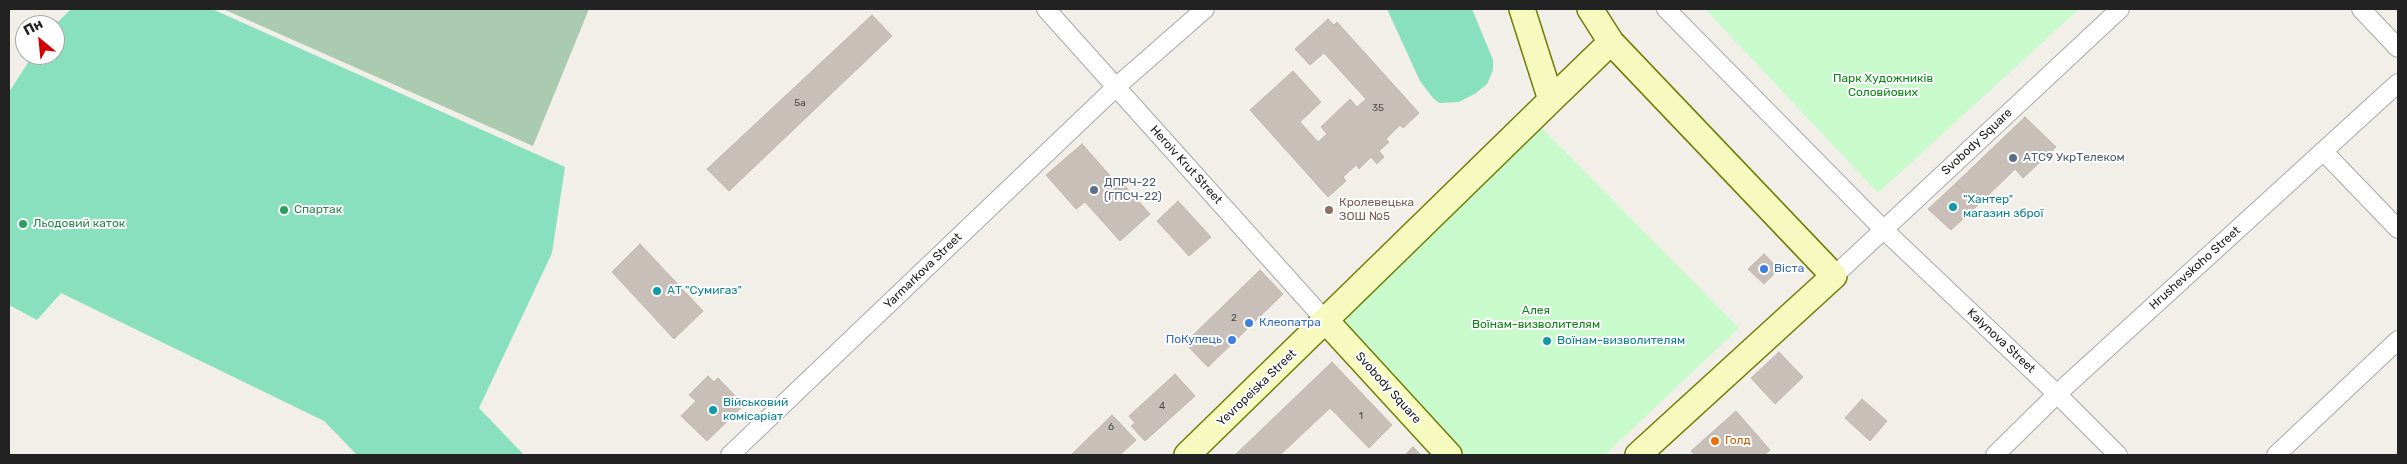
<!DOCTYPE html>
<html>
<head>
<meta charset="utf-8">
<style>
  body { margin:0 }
  #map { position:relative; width:2407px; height:464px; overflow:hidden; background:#f2efe9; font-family:Rubik,sans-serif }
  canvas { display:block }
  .frame { position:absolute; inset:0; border:10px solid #222; pointer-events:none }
  .north { position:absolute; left:15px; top:15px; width:50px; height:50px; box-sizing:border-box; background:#fff; border:1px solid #a7a7a7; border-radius:50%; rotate:332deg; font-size:14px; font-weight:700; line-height:20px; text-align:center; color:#222 }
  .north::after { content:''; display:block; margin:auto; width:18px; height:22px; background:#d40000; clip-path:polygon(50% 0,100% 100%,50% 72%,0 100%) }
</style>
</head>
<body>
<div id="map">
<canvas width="2407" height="464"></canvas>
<div class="frame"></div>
<div class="north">Пн</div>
</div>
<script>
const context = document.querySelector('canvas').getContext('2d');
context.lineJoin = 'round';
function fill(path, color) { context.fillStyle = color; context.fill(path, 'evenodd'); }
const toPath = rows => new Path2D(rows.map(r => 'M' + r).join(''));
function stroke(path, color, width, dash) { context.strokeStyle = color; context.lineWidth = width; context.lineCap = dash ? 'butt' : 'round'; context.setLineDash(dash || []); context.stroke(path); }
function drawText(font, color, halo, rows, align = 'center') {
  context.font = font + ' Rubik,sans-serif'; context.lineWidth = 4; context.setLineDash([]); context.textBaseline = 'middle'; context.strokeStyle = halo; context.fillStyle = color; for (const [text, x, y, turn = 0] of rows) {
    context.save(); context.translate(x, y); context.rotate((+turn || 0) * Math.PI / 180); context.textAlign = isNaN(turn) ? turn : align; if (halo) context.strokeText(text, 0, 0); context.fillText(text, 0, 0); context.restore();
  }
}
const cemetery = toPath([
  [223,9,589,9,533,146]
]);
const park = toPath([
  [1705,9,2079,9,1878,193],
  [1538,124,1739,328,1605,455,1457,455,1334,321]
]);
const pitch = toPath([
  [71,9,212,9,565,167,552,253,479,408,524,455,357,455,324,421,61,293,37,320,9,305,9,92,33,55,55,55,55,25],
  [1387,9,1472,9,1493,60,1493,70,1487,84,1476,93,1459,102,1439,103,1433,98,1420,81]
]);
const building = toPath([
  [872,15,892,36,729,191,707,169,872,15],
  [1328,19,1334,25,1337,22,1419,113,1403,128,1400,125,1386,139,1389,142,1379,151,1384,157,1377,164,1371,157,1359,169,1356,165,1343,177,1346,181,1328,197,1250,110,1293,71,1321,102,1300,122,1318,142,1327,134,1321,127,1350,99,1357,107,1366,99,1324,53,1310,65,1295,49,1328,19],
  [2025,117,2056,147,2023,178,2015,169,1978,205,1955,184,2025,117],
  [1082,144,1113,179,1116,176,1150,214,1120,241,1085,202,1076,209,1046,175,1082,144],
  [1955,184,1978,205,1951,230,1928,209,1955,184],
  [1178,201,1211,237,1189,256,1157,221,1178,201],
  [640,244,703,311,674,339,612,272,640,244],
  [1764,254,1779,269,1764,284,1748,269,1764,254],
  [1260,270,1283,294,1208,367,1185,343,1260,270],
  [1779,352,1803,377,1775,404,1751,378,1779,352],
  [1332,362,1392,425,1369,448,1330,408,1280,455,1235,455,1332,362],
  [1175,374,1195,396,1145,441,1131,426,1135,423,1129,416,1175,374],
  [708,376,714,382,718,378,744,405,707,441,681,416,696,401,689,395,708,376],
  [1862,399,1887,421,1870,441,1845,418,1862,399],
  [1736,411,1770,450,1764,455,1695,455,1691,451,1736,411],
  [1112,415,1136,440,1120,455,1071,455,1112,415],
  [1413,447,1421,455,1405,455,1413,447]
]);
const street = toPath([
  [1046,9,1326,321],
  [1666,9,1883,229,2057,394,2118,455],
  [2361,9,2398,48],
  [2323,151,2398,229],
  [1834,276,2120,9],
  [730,455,1116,87,1205,9],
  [1995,455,2057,394,2398,83],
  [2276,455,2398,340]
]);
const secondary = toPath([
  [1590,9,1611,42],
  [1551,100,1611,42,1834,276,1638,455],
  [1326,321,1449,455],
  [1187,455,1551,100,1522,9]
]);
const markers = [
  [2013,158,5,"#5c6f8a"],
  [1094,190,5,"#5c6f8a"],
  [1953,207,5,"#0f9aa8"],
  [284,210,5,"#2e9e5b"],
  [1329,210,5,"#8d6e63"],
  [23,224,5,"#2e9e5b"],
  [1764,269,5,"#3f7fe0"],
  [657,291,5,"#0f9aa8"],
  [1249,323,5,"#3f7fe0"],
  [1232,340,5,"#3f7fe0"],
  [1547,341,5,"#0f9aa8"],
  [713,410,5,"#0f9aa8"],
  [1715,441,5,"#e8710a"]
];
const numberNames = [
  ["5а",800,103],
  ["35",1378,108],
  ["2",1234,318],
  ["4",1162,406],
  ["1",1361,416],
  ["6",1111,427]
];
const parkNames = [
  ["Парк Художників",1883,79],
  ["Соловйових",1883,93],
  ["Алея",1536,311],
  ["Воїнам-визволителям",1536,325]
];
const streetNames = [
  ["Svobody Square",1977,142,-43],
  ["Heroiv Krut Street",1186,165,48],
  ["Hrushevskoho Street",2195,268,-42],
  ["Yarmarkova Street",923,271,-44],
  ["Kalynova Street",2001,341,43],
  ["Yevropeiska Street",1257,388,-44],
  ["Svobody Square",1388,388,48]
];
const serviceNames = [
  ["АТС9 УкрТелеком",2023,158],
  ["ДПРЧ-22",1104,183],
  ["(ГПСЧ-22)",1104,197]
];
const cultureNames = [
  ["\"Хантер\"",1963,200],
  ["магазин зброї",1963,214],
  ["АТ \"Сумигаз\"",667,291],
  ["Воїнам-визволителям",1557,341],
  ["Військовий",723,403],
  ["комісаріат",723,417]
];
const educationNames = [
  ["Кролевецька",1339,203],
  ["ЗОШ №5",1339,217]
];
const leisureNames = [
  ["Спартак",294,210],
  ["Льодовий каток",33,224]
];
const shopNames = [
  ["Віста",1774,269],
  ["Клеопатра",1259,323],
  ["ПоКупець",1222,340,"right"]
];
const foodNames = [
  ["Голд",1725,441]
];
fill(cemetery, '#aacbaf');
fill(park, '#c8facc');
fill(pitch, '#88e0be');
fill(building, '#c7bfb8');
stroke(building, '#c4b6ab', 1);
stroke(street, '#a9a9a9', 20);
stroke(secondary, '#707d05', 28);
stroke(street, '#fff', 18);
stroke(secondary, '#f7fabf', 25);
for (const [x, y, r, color] of markers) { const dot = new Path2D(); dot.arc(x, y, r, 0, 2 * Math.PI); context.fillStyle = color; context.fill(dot); stroke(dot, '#fff', 2); }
drawText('10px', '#4b4948', null, numberNames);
drawText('12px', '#0c8416', '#fff', parkNames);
drawText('12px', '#222', '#fff', streetNames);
drawText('12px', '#4e5e75', '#fff', serviceNames, 'left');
drawText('12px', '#0d838f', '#fff', cultureNames, 'left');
drawText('12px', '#785e54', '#fff', educationNames, 'left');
drawText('12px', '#27864d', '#fff', leisureNames, 'left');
drawText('12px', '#366cbe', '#fff', shopNames, 'left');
drawText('12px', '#c56008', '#fff', foodNames, 'left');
</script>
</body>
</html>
